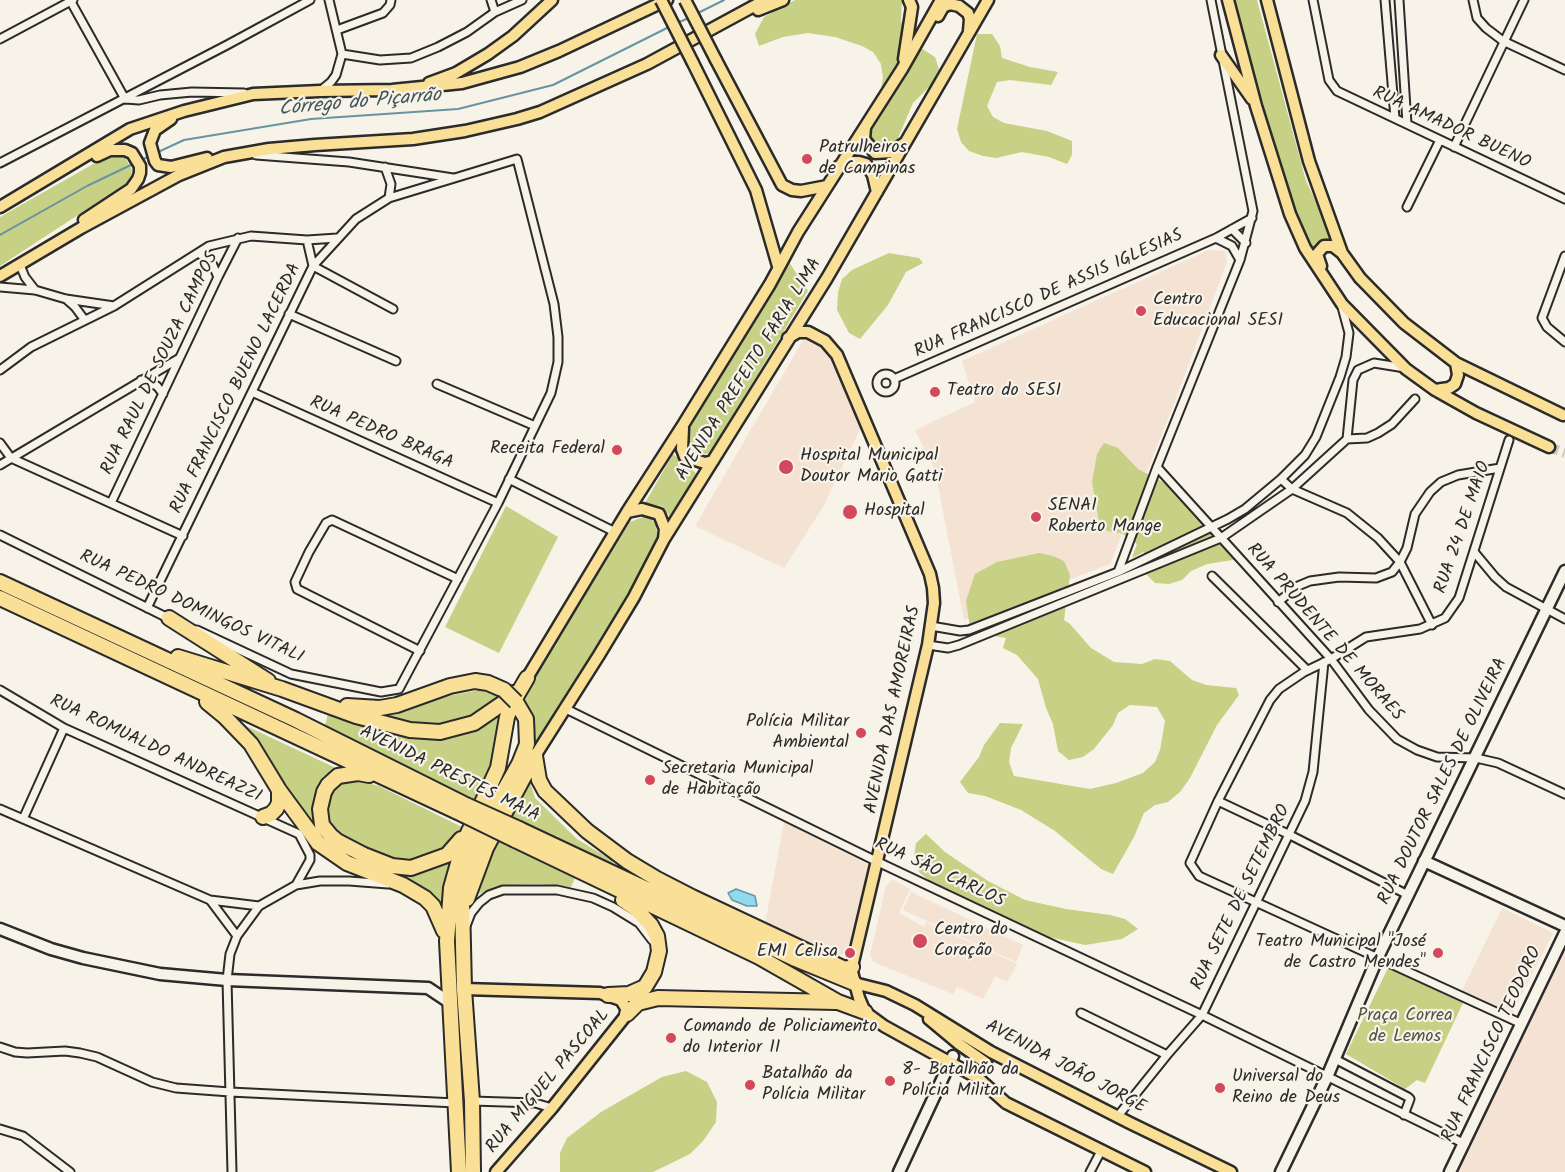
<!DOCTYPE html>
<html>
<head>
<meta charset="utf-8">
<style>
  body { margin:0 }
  canvas { display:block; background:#f7f3e8 }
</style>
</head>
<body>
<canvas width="1565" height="1172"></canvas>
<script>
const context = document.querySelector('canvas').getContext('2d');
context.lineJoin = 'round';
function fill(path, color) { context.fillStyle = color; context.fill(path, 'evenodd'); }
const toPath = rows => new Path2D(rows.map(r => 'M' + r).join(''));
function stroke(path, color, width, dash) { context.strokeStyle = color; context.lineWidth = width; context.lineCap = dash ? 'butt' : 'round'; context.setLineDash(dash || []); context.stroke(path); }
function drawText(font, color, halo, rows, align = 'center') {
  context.font = font + ' Kalam,sans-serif'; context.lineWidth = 4.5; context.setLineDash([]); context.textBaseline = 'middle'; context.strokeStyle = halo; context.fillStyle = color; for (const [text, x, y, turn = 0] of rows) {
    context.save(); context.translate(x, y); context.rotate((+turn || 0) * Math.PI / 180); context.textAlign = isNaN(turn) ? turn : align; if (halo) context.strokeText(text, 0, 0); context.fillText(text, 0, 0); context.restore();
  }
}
const built = toPath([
  [1209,250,1225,251,1227,262,1173,406,1110,564,964,620,935,470,915,430,975,402,962,361],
  [806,335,828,348,861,427,823,507,784,568,695,526],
  [784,822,874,867,851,952,834,956,765,924],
  [893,880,910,889,899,913,924,927,926,922,1017,964,1007,982,995,976,983,999,957,987,953,994,873,962,870,955,886,886],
  [911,892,1023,945,1016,962,903,910],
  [1502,908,1553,933,1511,1016,1461,993],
  [1565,950,1565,1172,1457,1172]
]);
const green = toPath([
  [795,0,902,0,901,21,905,33,913,43,935,57,939,69,932,84,913,103,892,152,880,156,866,154,862,141,878,105,883,78,881,64,873,52,862,46,835,37,808,33,783,37,759,46,755,34,764,17],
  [1232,0,1257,0,1306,181,1335,242,1309,250,1281,180],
  [977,34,992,34,1000,46,1002,58,1030,67,1058,72,1051,85,1010,80,997,82,987,106,993,117,1004,123,1047,131,1072,141,1072,155,1067,164,1049,157,1022,152,996,158,983,156,969,151,961,142,957,129],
  [109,155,125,157,132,170,130,181,0,266,0,217],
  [889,253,919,258,923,263,906,272,888,305,860,339,849,333,837,310,838,292,842,279,852,270],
  [789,262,808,291,710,453,699,455,691,452,687,444,688,428],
  [1104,443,1118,448,1138,469,1163,482,1165,476,1232,544,1239,559,1207,564,1191,571,1182,580,1169,584,1155,583,1146,574,1144,552,1132,558,1137,544,1121,533,1107,531,1099,521,1092,482,1097,454],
  [673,454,696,473,671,518,662,506,645,503],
  [506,506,558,537,499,653,445,627],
  [648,515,656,525,658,541,595,651,533,747,534,723,522,697,630,522],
  [1039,553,1053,556,1064,561,1070,575,1064,620,1070,624,1091,648,1114,662,1142,664,1155,659,1170,661,1192,680,1206,685,1236,688,1239,695,1217,725,1190,778,1180,792,1168,802,1155,805,1144,813,1134,837,1113,874,1101,869,1055,831,1021,810,985,796,968,793,960,782,979,757,984,745,1000,723,1023,724,1011,748,1009,762,1014,776,1090,789,1116,783,1143,773,1155,762,1160,750,1165,721,1157,707,1130,705,1118,713,1113,725,1094,749,1083,757,1069,760,1058,751,1053,724,1046,708,1038,679,1017,655,1003,648,1006,638,981,634,970,628,966,601,975,574,997,562],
  [479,690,500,696,462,721,419,725,378,715,408,704],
  [503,710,494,762,477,802,409,770,325,726,328,713,386,730,433,739,459,733],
  [244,725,338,769,323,777,315,797,312,823],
  [528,775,535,798,577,839,613,861,611,865,510,816],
  [356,780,379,786,464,828,444,852,410,863,371,851,339,835,330,827,326,817,327,798,337,785],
  [926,834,945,852,988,881,1025,900,1066,909,1110,915,1125,919,1138,929,1122,939,1085,945,1044,936,1015,926,939,889,919,872,914,857,916,843],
  [495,840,576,876,571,887,538,884,505,885,479,894],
  [453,858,447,877,442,911,427,891,409,879,397,875,428,869],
  [1388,968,1463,1003,1425,1083,1417,1080,1405,1089,1346,1054],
  [686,1071,707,1082,717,1102,716,1122,703,1141,690,1154,653,1172,560,1172,560,1153,567,1138,601,1112,662,1077]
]);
const water = toPath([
  [736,889,755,896,757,906,747,906,732,900,728,893,736,889]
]);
const stream = toPath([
  [696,14,724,0],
  [677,23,691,17],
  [156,153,184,140,311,119,458,109,553,85,669,27],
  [140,161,151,155],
  [0,235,87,186,135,163]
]);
const primaryTunnel = toPath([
  [1549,447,1565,453]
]);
const street = toPath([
  [70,0,125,99],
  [329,0,342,54,380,60,411,58,438,47,467,32,495,12,522,0],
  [491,0,495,12],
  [1313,0,1329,80,1337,91,1565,199],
  [1385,0,1395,118],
  [1399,0,1407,124],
  [1473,0,1477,18,1486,28,1503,41,1565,70],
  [337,30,383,13,390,5,391,0],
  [0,39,73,0],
  [320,91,331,82,336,75,342,54],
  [125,99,139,100,160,95,192,92,244,93],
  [1454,147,1524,0],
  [256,155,349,162,453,178],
  [0,163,227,45,310,0],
  [385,167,391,184,389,198],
  [1407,207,1440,140],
  [1232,229,1246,243],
  [1216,238,1232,246,1240,260],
  [307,240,313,266,393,309],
  [198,253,211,261,218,277],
  [1565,256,1542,318,1547,327,1565,342],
  [20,265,25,277,35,290],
  [0,287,35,290,66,299,114,306],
  [66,299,75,307,84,319],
  [289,314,396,361],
  [0,370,31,347,114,306,209,246,251,236,307,240,337,238],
  '877 383a9 9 0 1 1 18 0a9 9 0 1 1-18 0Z',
  [894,379,1216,238,1252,218],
  [141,380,157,386,163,394],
  [437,384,535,426],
  [252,392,498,503],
  [1347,439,1367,438,1378,433,1392,424,1415,399],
  [1509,440,1459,598,1445,618,1420,629,1366,637,1331,659,1304,672,1279,689,1270,700,1218,801,1190,863,1199,876,1522,1024],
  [0,443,11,458,183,536],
  [0,465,178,359],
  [1157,467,1331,659,1369,710,1397,739,1417,750,1437,757,1476,758,1498,763,1565,794],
  [509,479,615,532],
  [1281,479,1292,489,1347,513,1378,538,1400,562,1432,625],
  [111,503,218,277,238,238],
  [0,535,170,619],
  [1475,553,1495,577,1506,587,1565,619],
  [1118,572,1157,467,1240,260,1253,211,1211,0],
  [1212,576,1307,670],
  [1278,602,1298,586,1310,581,1339,577,1376,578,1392,572,1400,562,1407,548,1415,514,1430,492,1441,482,1458,475,1500,468],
  [147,608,313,266,356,219,389,198,517,159,554,304,558,337,558,362,551,393,498,503,399,689,381,692,291,674,197,630],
  [931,626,960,631,969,630,1118,572,1228,519,1245,509,1281,479,1305,455,1316,437,1340,377,1346,357,1349,333,1342,307],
  [928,645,948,648,959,645,1221,538,1292,489,1347,439,1353,380,1358,370,1374,363,1405,368],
  [420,651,297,589,295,582,309,552,326,523,332,520,458,579],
  [0,690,64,728,299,834,310,855,310,860,296,885],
  [564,708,878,862,1202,1015,1465,1144],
  [1218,801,1290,835,1408,895],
  [0,809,210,900,259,906],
  [23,819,64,728],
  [210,900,237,936],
  [466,926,471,913,479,903,489,895,503,890,557,890,593,898,613,907,639,923,652,940],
  [1081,1013,1167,1055],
  [0,1047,15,1052,27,1053,65,1051,80,1053,97,1057,152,1082,176,1088,230,1092,456,1103],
  [1335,1059,1408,1097,1410,1099,1404,1115],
  [472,1101,535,1103,552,1108],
  [1117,1117,1167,1055,1202,1015,1305,801,1313,772,1324,662],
  [0,1129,23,1136,70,1172],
  [232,1172,227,980,230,954,237,936,259,906,296,885,320,881,349,881,388,884],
  [1090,1172,1101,1151]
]);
const secondary = toPath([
  [1424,861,1565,926],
  [0,929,51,949,83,958,160,974,227,980,428,988,449,1002],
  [899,1172,953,1056],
  [1281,1172,1327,1077,1377,959,1565,571],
  [1450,1172,1565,933]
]);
const primary = toPath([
  [1228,0,1256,106,1290,214,1305,248,1342,304,1406,369,1435,390,1476,413,1549,447],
  [1267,0,1309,161,1342,253,1360,278,1404,323,1456,363,1563,415],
  [758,10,783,0],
  [938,16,943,7,950,4,959,6,968,13,970,19,969,31],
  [1221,55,1252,99],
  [904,59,912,7,909,0],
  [716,60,782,185,792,190,801,191,827,186],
  [693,63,756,190,778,266],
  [429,83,456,73,488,54,513,36,552,0],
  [171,119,155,130,150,143,155,161,158,165,171,167,207,158],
  [865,128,864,139,875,153,892,152,903,144],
  [839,166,850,162,859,162,866,164,873,175,877,192],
  [0,207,130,129,184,111,253,94,320,91,392,90,462,83,520,67,559,51,667,0],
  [84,220,131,189,138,179,140,173,140,166,132,153,125,150,110,150,97,156],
  [1321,266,1317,254,1324,246,1333,246,1342,253],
  [0,276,81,228,179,175,224,157,269,149,315,145,413,139,465,131,517,119,540,112,647,64,765,0],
  [788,338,798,332,808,332,825,341,837,355,930,574,933,588,934,603,928,645,853,962,852,972,859,998,865,1012,884,1026,978,1078,1006,1103,1145,1172],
  [1435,390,1449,388,1455,384,1458,375,1456,363],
  [683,428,682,449,685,457,705,463,713,461],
  [627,512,642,509,659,514,665,529,664,539],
  [527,678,627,512,683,425,770,284,798,232,902,69,941,0],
  [535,756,599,655,634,597,664,539,827,278,988,0],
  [854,983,886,991,915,1005,991,1052,1130,1123,1231,1172],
  [464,989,600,993,621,1000,626,1008,627,1014,552,1108,496,1172],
  [929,1019,959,1044,986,1063]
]);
const highway = toPath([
  [0,582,296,720,468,806],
  [0,598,464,815],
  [169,618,268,681],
  [178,657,282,689,356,716,410,730,440,732,474,723,506,701,513,693],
  [207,702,224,716,251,744,279,790,318,843,347,863,403,885,425,898,433,906,444,931],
  [347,706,380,708,397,705,450,686,475,681,488,683,504,690],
  [535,756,539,780,545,791,587,831,627,861,657,879,692,897,845,969,852,967],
  [369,775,358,773,338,776,328,785,324,792,320,809,322,825,331,836,337,841,364,855,392,866,411,868,447,855,461,839],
  [263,817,271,814,276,809,279,803,279,790],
  [519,829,793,958,854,983],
  [515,840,759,957,838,1002,865,1012],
  [467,899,486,848,535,756],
  [608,995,629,994,645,987,654,972,659,951,657,936,651,925,636,909,623,900],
  [627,1014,638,1003,658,998,836,1002],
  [459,1172,447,941,451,888,464,842,498,768,507,717,513,702,527,678],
  [473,1172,472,1101,464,989,462,901,464,878,478,837,519,764,527,744,526,719,516,702]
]);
const primaryBridge = toPath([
  [661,0,693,63],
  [685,0,716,60]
]);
const highwayBridge = toPath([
  [504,690,516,702],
  [468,806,519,829],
  [464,815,515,840]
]);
const markers = [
  [807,159,6,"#d1495b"],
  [1141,311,6,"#d1495b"],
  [935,392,6,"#d1495b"],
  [617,450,6,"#d1495b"],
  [786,467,8,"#d1495b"],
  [850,512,8,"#d1495b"],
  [1036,517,6,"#d1495b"],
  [861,733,6,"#d1495b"],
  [650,780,6,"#d1495b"],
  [920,941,8,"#d1495b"],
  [850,953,6,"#d1495b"],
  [1438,953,6,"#d1495b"],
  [671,1038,6,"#d1495b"],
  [890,1081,6,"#d1495b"],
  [750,1085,6,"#d1495b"],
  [1220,1088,6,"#d1495b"]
];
const streetNames = [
  ["RUA AMADOR BUENO",1451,129,25],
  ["RUA FRANCISCO DE ASSIS IGLESIAS",1049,295,-24],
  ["RUA RAUL DE SOUZA CAMPOS",161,364,-64],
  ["AVENIDA PREFEITO FARIA LIMA",750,370,-58],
  ["RUA FRANCISCO BUENO LACERDA",237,389,-64],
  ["RUA PEDRO BRAGA",381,434,24],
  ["RUA 24 DE MAIO",1464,528,-71],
  ["RUA PEDRO DOMINGOS VITALI",191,608,25],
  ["RUA PRUDENTE DE MORAES",1324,633,49],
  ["AVENIDA DAS AMOREIRAS",894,710,-78],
  ["RUA ROMUALDO ANDREAZZI",155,750,25],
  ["AVENIDA PRESTES MAIA",449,775,26],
  ["RUA DOUTOR SALES DE OLIVEIRA",1444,782,-64],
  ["RUA SÃO CARLOS",939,874,25],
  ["RUA SETE DE SETEMBRO",1242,898,-64],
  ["RUA FRANCISCO TEODORO",1493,1045,-65],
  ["AVENIDA JOÃO JORGE",1065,1068,28],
  ["RUA MIGUEL PASCOAL",549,1082,-50]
];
const poiNames = [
  ["Patrulheiros",819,149],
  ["de Campinas",819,170],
  ["Centro",1153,301],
  ["Educacional SESI",1153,322],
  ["Teatro do SESI",947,392],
  ["Receita Federal",605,450,"right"],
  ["Hospital Municipal",800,457],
  ["Doutor Mario Gatti",800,478],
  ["SENAI",1048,507],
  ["Roberto Mange",1048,528],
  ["Hospital",864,512],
  ["Polícia Militar",849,723,"right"],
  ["Ambiental",849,744,"right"],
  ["Secretaria Municipal",662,770],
  ["de Habitação",662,791],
  ["Centro do",934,931],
  ["Coração",934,952],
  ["Teatro Municipal \"José",1426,943,"right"],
  ["de Castro Mendes\"",1426,964,"right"],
  ["EMI Celisa",838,953,"right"],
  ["Comando de Policiamento",683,1028],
  ["do Interior II",683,1049],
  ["8- Batalhão da",902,1071],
  ["Polícia Militar",902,1092],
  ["Batalhão da",762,1075],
  ["Polícia Militar",762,1096],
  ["Universal do",1232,1078],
  ["Reino de Deus",1232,1099]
];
const parkNames = [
  ["Praça Correa",1405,1017],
  ["de Lemos",1405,1038]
];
const waterNames = [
  ["Córrego do Piçarrão",360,104,-5]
];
fill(built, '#f4e2d2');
fill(green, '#c6d185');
fill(water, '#8fdaef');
stroke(water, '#6794a1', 1.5);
stroke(stream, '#6794a1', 2);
stroke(primaryTunnel, '#cecbc2', 10, [10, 5]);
stroke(street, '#2b2b2b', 11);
stroke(secondary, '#2b2b2b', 15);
stroke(primary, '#2b2b2b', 15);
stroke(highway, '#2b2b2b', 18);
stroke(street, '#f7f3e8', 7);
stroke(secondary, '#f7f3e8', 10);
stroke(primary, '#fadf96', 10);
stroke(highway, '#fadf96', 14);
stroke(primaryBridge, '#2b2b2b', 15, []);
stroke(highwayBridge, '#2b2b2b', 18, []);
stroke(primaryBridge, '#fadf96', 10);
stroke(highwayBridge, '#fadf96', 14);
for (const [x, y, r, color] of markers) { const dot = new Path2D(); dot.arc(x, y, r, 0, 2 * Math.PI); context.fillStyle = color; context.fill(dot); stroke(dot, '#f7f3e8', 2); }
drawText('18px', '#2b2b2b', '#f7f3e8', streetNames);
drawText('18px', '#2b2b2b', '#f7f3e8', poiNames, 'left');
drawText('18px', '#525442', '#f7f3e8', parkNames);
drawText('italic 20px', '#44575c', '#f7f3e8', waterNames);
</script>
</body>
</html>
